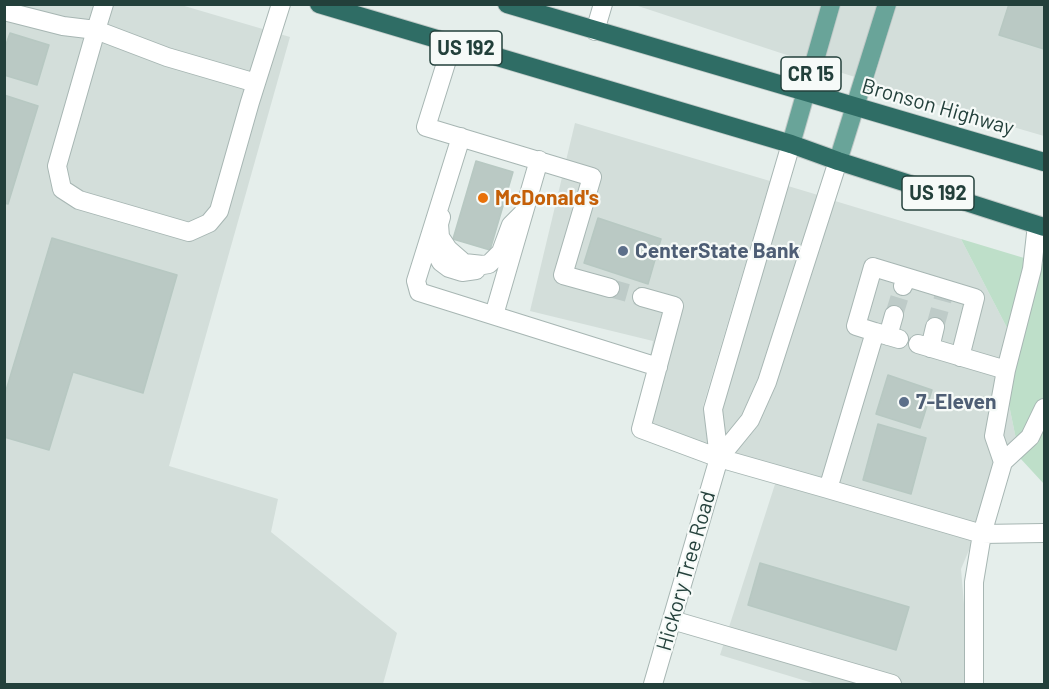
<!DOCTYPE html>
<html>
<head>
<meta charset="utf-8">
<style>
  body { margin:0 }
  #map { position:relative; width:1049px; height:689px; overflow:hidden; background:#e5eeeb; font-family:Barlow,sans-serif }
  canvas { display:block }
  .frame { position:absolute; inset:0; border:6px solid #23403b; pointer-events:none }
</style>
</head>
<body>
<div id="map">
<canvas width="1049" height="689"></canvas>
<div class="frame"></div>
</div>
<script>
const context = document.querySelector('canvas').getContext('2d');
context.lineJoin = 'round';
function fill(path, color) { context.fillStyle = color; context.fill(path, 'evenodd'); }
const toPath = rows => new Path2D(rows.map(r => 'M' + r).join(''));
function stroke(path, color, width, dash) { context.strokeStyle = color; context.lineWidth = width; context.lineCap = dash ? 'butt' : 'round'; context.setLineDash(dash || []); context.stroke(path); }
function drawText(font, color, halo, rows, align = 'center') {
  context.font = font + ' Barlow,sans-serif'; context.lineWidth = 4.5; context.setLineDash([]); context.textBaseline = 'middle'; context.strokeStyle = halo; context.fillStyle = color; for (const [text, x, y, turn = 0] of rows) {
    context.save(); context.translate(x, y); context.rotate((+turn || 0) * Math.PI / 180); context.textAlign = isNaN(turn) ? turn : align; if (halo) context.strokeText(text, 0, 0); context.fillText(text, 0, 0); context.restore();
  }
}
const built = toPath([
  [4,5,181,5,290,37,169,466,278,499,271,532,397,633,383,684,5,684],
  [635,5,822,5,805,61],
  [841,5,877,5,855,77,823,67],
  [897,5,1044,5,1044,136,941,106,873,83],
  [575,123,770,181,703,406,709,455,707,458,634,437,653,341,530,311],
  [788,186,818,195,758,378,742,415,726,435,722,409],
  [835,201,961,239,1018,349,1008,400,1016,439,961,569,970,675,967,684,816,684,720,655,777,478,729,460,757,427,775,386]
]);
const green = toPath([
  [961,239,1044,264,1044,484,1020,458,1016,439,1008,400,1018,349]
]);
const building = toPath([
  [1009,4,1044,4,1044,49,999,35,1009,4],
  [10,33,49,45,37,85,4,75,4,50,10,33],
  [4,95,38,106,8,204,4,203,4,95],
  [476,161,513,172,490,250,453,239,476,161],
  [598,218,661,239,648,284,584,263,598,218],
  [52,238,177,275,143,393,73,372,49,450,4,437,4,397,52,238],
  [888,375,932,390,920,428,876,414,888,375],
  [878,424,926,438,911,494,863,480,878,424],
  [760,563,909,607,896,650,748,605,760,563]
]);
const minorTunnel = toPath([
  [610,288,642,297],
  [894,315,903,286],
  [935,327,943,298]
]);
const minor = toPath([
  [4,11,63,26,96,30,104,4],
  [595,31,603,4],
  [452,44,426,127,592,177,563,275,610,288],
  [256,83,167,57,96,30,57,166,62,189,79,200,189,232,209,223,219,211,250,102,281,4],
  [461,137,416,281,419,292,658,367],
  [441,217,439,224,440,237,448,249,464,263,483,265,489,264,501,252,511,225,524,212],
  [436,235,433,247,441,262,449,268,462,272,476,270],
  [903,286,906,277,975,298,960,357],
  [642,297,674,306,641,429,719,458,828,489,875,332,899,339],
  [494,315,539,160],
  [875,332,856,326,873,267,906,277],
  [888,336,894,315],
  [918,344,1006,370],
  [930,348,935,327],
  [719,458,713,409,791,144],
  [1003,462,994,436,1006,370,1032,269,1037,225],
  [828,489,982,534,1044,533],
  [672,620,892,684],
  [653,684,719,458,750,420,767,382,838,161],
  [974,684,974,582,982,534,1003,462,1030,437,1044,408]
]);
const major = toPath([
  [791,144,831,4],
  [838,161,887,4]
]);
const highway = toPath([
  [319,4,791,144,838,161,1044,227],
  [507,4,1044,162]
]);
const markers = [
  [483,198,6,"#e8710a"],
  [623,251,6,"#5c6f8a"],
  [904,402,6,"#5c6f8a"]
];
const shields = [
  [466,48,72],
  [811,74,60],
  [938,193,72]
];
const shieldNames = [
  ["US 192",466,48],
  ["CR 15",811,74],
  ["US 192",938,193]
];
const streetNames = [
  ["Bronson Highway",938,107,16],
  ["Hickory Tree Road",686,571,-74]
];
const foodNames = [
  ["McDonald's",495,198]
];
const serviceNames = [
  ["CenterState Bank",635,251],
  ["7-Eleven",916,402]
];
fill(built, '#d3deda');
fill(green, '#bedfc9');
fill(building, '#bac9c4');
stroke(building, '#b7c8c2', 1.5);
stroke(minorTunnel, '#becbc8', 18, [18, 9]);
stroke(minor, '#a7b6b3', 20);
stroke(major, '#c1cac8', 20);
stroke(highway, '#c1cac8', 20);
stroke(minor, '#fff', 18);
stroke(major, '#69a499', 18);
stroke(highway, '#2f6d65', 18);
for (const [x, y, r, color] of markers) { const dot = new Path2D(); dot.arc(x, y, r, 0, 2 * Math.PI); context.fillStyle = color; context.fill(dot); stroke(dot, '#f6faf8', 2); }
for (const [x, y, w] of shields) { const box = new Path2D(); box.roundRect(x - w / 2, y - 17, w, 34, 4.5); context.fillStyle = '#f6faf8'; context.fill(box); stroke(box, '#23403b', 1.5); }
drawText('bold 20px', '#23403b', null, shieldNames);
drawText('21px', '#23403b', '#f6faf8', streetNames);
drawText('bold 21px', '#c56008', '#f6faf8', foodNames, 'left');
drawText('bold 21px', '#4e5e75', '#f6faf8', serviceNames, 'left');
</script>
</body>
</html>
